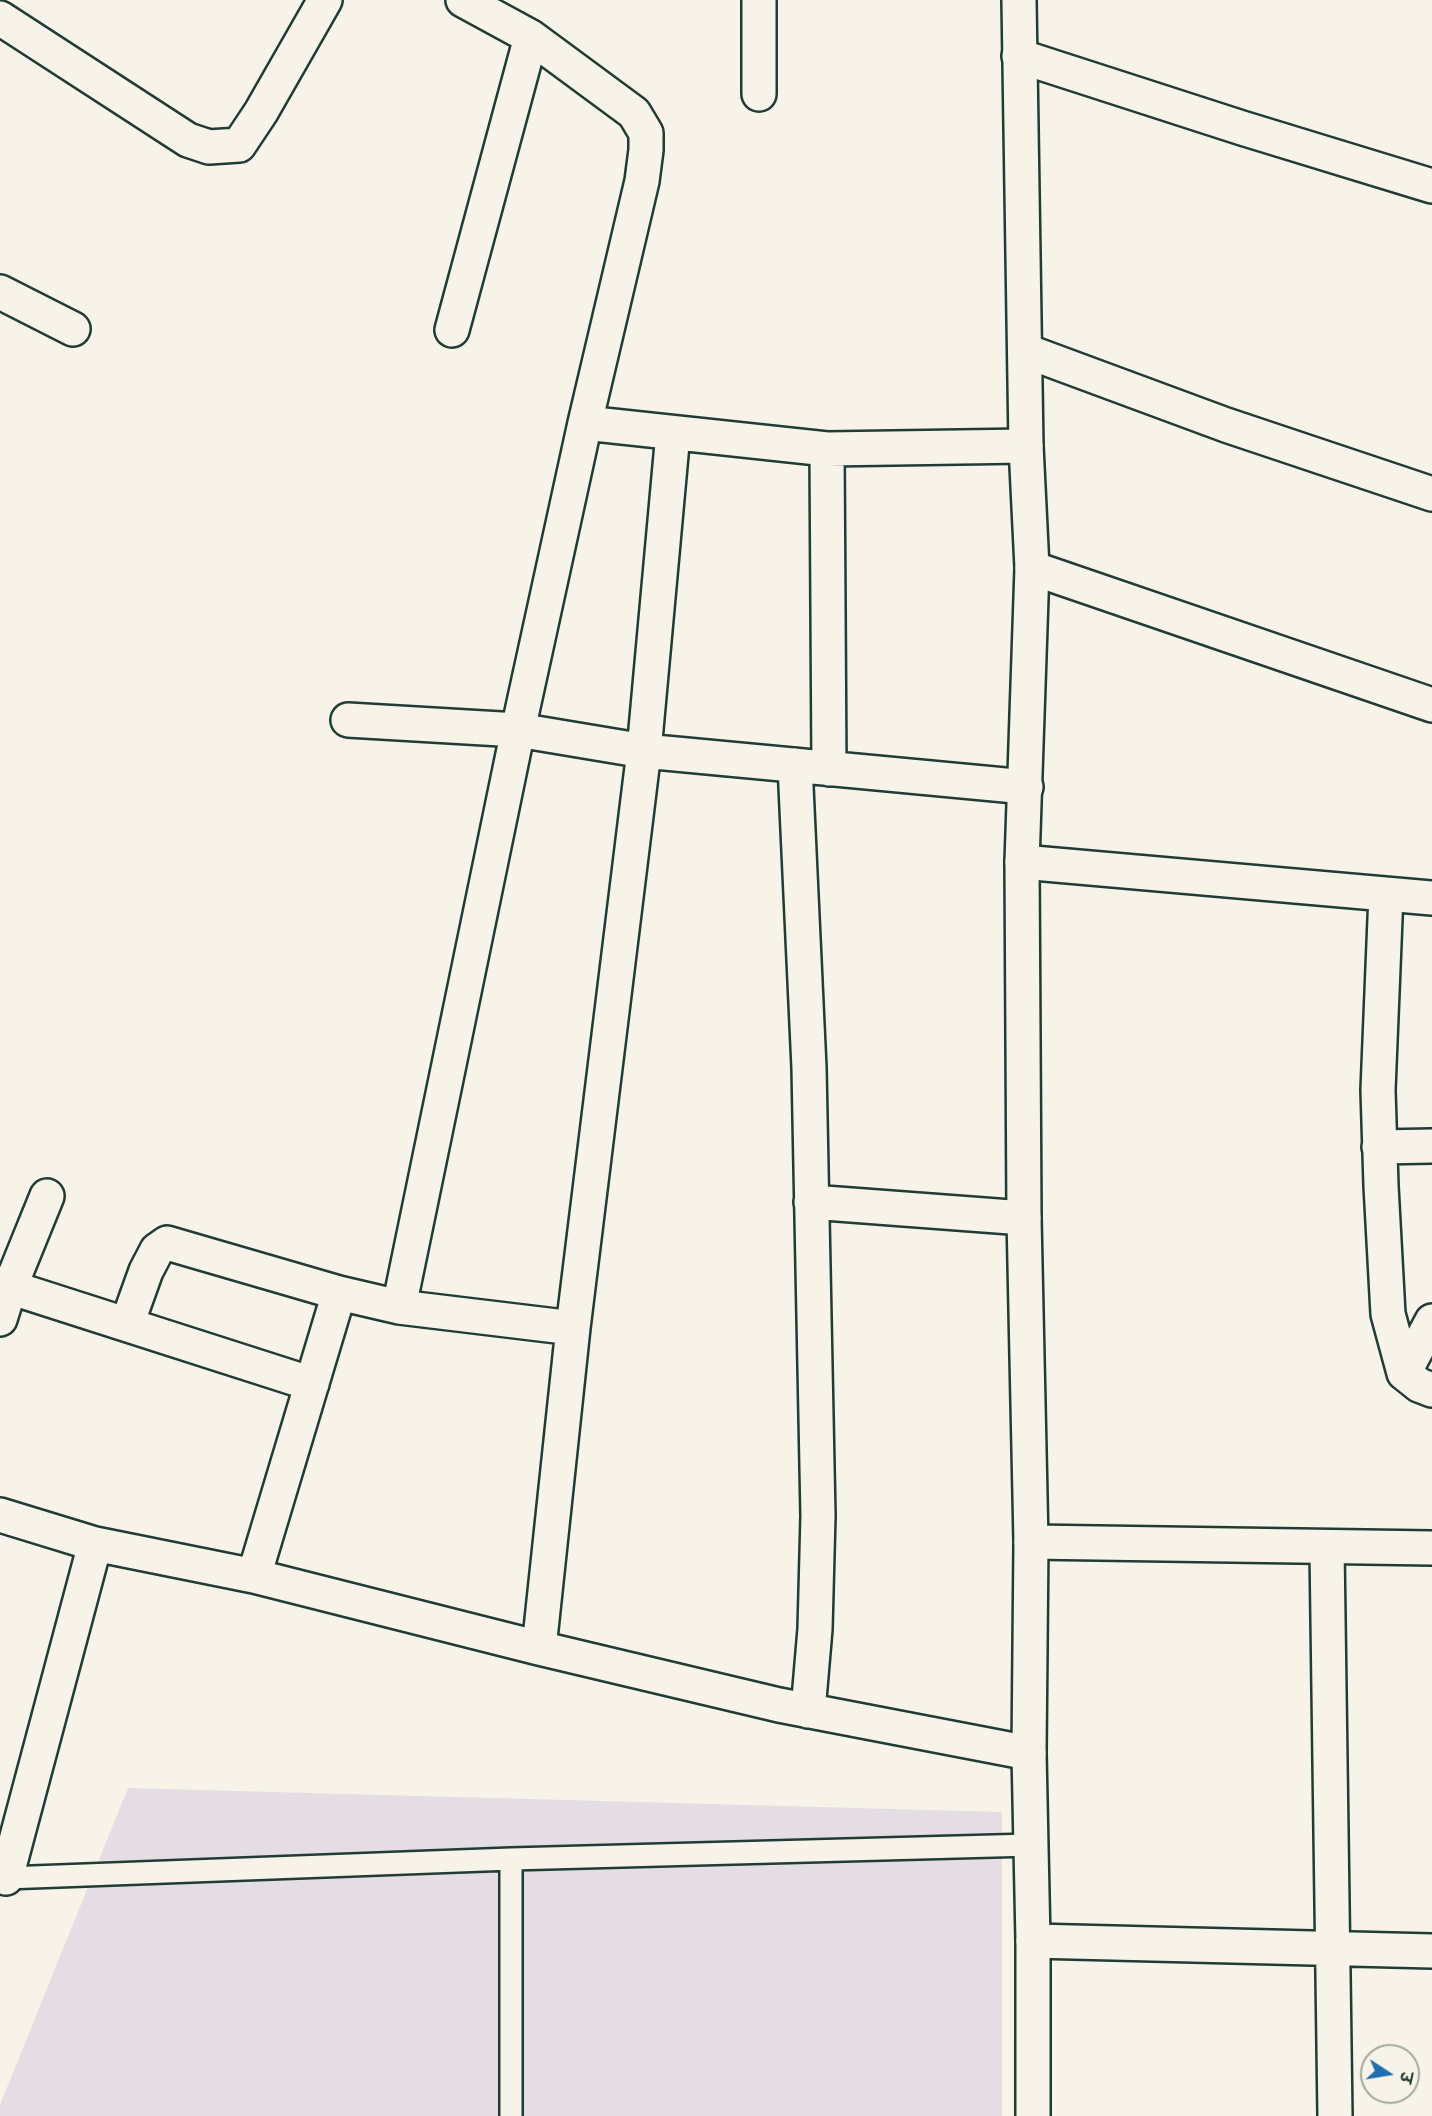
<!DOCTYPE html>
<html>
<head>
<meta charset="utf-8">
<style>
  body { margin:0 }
  #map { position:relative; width:1432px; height:2116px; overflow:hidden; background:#f7f3e8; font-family:Itim,"Playpen Sans Deva",sans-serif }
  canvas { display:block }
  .north { position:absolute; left:1360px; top:2044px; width:60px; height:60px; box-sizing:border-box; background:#f7f3e8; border:2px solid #a1aaa0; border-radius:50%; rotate:102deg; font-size:16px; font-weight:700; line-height:24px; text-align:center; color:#1f3d34 }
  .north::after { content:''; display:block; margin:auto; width:21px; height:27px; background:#1f6fb2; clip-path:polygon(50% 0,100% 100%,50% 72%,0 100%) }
</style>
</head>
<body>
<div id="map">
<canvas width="1432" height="2116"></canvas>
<div class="north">उ</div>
</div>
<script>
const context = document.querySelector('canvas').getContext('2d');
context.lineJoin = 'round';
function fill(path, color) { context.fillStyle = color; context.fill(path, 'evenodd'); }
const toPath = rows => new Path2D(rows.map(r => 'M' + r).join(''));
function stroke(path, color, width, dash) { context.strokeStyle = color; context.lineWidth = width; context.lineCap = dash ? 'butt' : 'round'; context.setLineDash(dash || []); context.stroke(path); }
const built = toPath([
  [128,1788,1002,1812,1002,2116,0,2116,0,2105]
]);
const lane = toPath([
  [6,1878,511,1859,1031,1845],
  [511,2116,511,1859]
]);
const street = toPath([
  [759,0,759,94],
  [0,18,188,140,209,147,239,145,261,112,325,0],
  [1019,56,1242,128,1432,186],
  [0,292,73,329],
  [452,330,531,37,463,0],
  [1026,351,1226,425,1432,494],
  [585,423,827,449,1026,446],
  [827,449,829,769],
  [1032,568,1432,705],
  [348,720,518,730,644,751,1026,787],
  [795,765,809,1068,818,1516,815,1629,808,1711],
  [1022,862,1432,898],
  [1386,894,1378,1090,1381,1186,1388,1314,1404,1373,1419,1385,1432,1390],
  [1379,1147,1432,1146],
  [811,1202,1024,1218],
  [0,1284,312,1384],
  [399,1307,518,730,585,423,642,181,646,150,646,133,634,113,531,37],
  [0,1319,10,1287,47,1196],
  [127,1324,146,1271,157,1250,167,1243,339,1293],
  [1404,1373,1432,1321],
  [0,1515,95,1544,254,1576,339,1293,399,1307,573,1328],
  [1031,1542,1432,1548],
  [1327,1548,1335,2116],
  [254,1576,539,1648,779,1705,1029,1753],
  [539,1648,573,1328,644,751,673,433],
  [0,1876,6,1878,95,1544],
  [1033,1941,1432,1951]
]);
const highway = toPath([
  [1019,0,1026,446,1032,568,1022,862,1024,1218,1031,1542,1029,1753,1033,1941,1033,2116]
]);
fill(built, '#e4dde4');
stroke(lane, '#1f3d34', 26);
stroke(street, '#1f3d34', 38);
stroke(highway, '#1f3d34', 38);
stroke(lane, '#f7f3e8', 21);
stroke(street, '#f7f3e8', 33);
stroke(highway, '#f7f3e8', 33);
</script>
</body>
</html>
